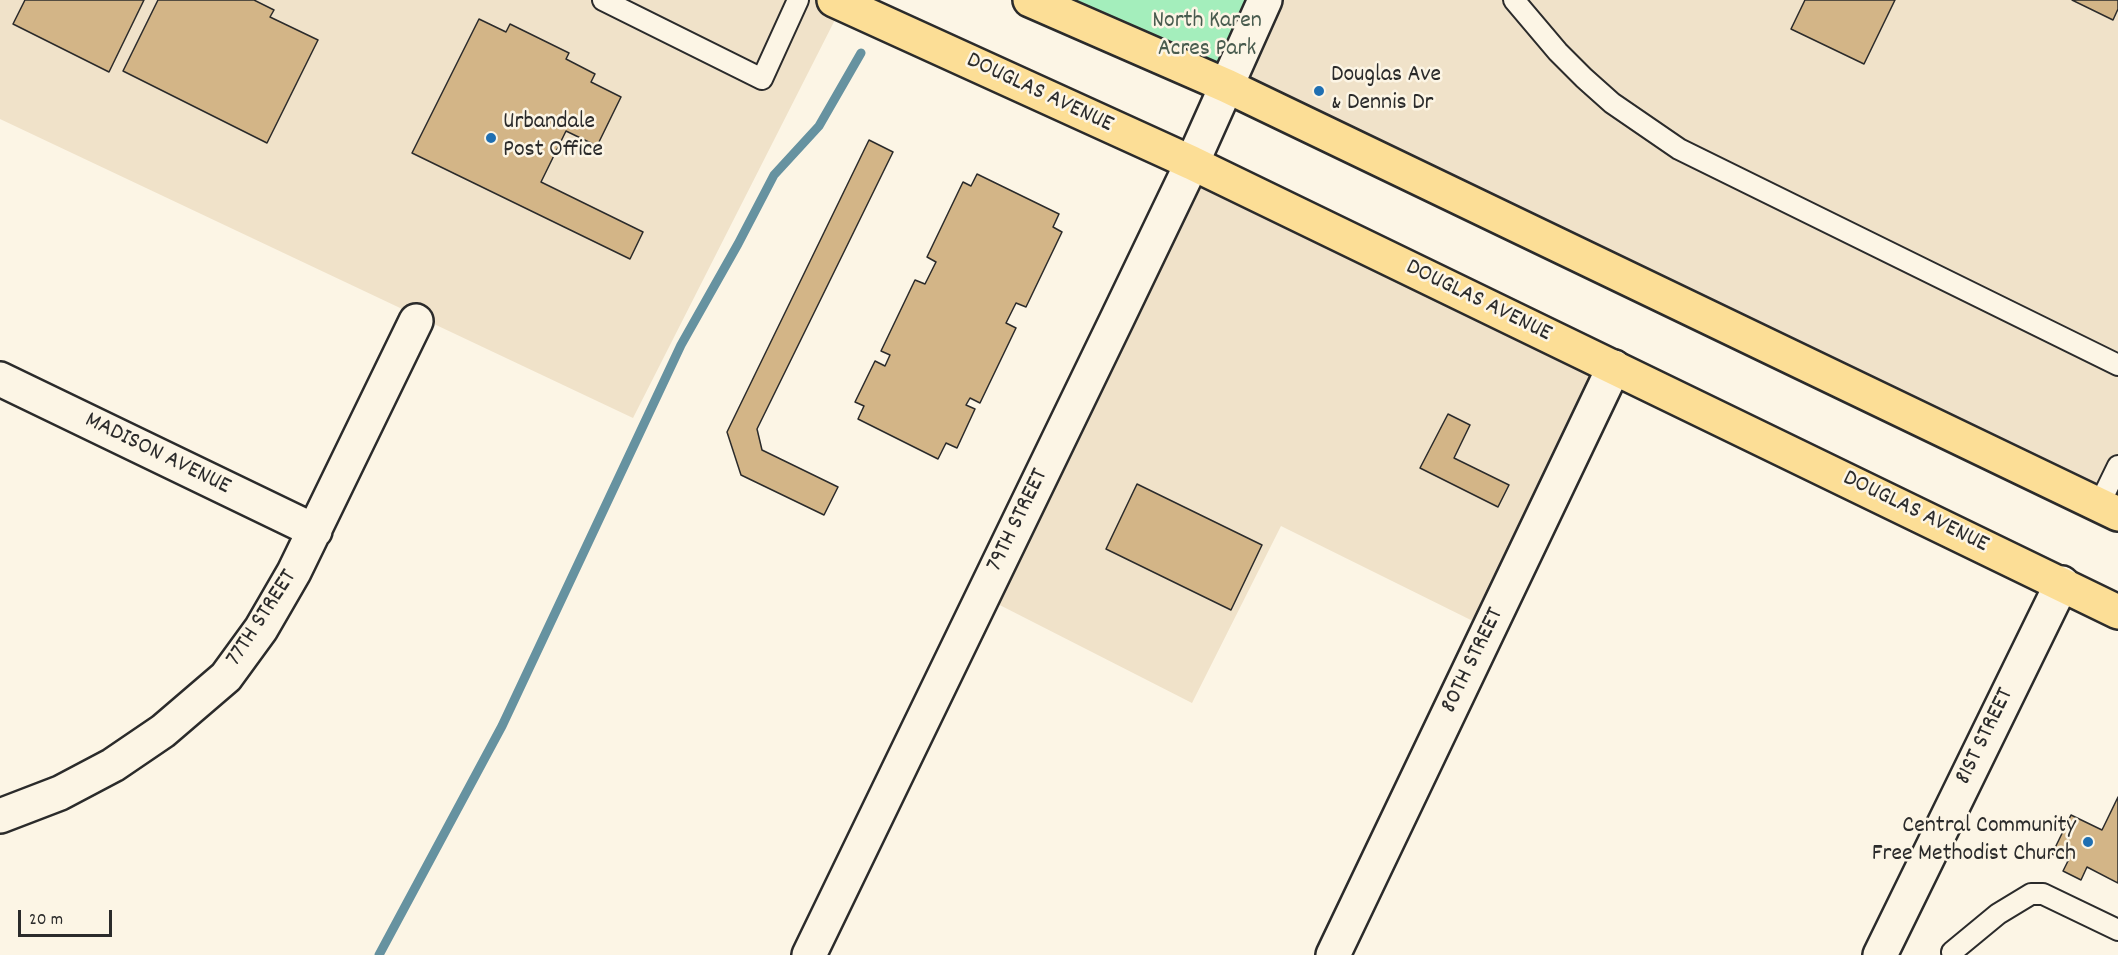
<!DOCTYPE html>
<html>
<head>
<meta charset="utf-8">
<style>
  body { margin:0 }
  #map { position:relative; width:2118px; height:955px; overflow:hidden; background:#fcf5e5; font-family:Dekko,sans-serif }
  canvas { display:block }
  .scale { position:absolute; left:18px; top:910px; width:94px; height:27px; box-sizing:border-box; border:3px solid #2b2b2b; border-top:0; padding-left:8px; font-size:18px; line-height:21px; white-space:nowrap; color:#2b2b2b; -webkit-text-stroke:4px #fcf5e5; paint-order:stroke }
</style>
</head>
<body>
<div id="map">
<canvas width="2118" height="955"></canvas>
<div class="scale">20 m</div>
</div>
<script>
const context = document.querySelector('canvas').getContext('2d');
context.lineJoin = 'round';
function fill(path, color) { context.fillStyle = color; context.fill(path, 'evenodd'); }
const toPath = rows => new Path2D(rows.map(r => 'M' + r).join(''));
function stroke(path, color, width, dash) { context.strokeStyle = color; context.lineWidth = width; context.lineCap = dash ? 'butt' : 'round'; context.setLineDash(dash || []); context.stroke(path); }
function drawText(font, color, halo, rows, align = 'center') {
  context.font = font + ' Dekko,sans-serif'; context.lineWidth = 5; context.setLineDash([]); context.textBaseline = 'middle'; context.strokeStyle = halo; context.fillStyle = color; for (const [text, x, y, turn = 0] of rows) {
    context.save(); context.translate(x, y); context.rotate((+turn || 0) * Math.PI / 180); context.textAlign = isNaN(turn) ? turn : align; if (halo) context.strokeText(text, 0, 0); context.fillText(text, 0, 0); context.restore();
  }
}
const built = toPath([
  [0,0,834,0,843,4,633,418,0,119],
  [1265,0,2118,0,2118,514,1227,86],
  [1192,163,1614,367,1489,629,1281,526,1192,703,982,596]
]);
const green = toPath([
  [1030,0,1265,0,1227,86]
]);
const stream = toPath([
  [379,955,502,726,681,345,738,244,774,175,819,126,861,53]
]);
const building = toPath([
  [25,0,144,0,109,72,13,24,25,0],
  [158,0,254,0,274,10,270,17,318,40,267,143,123,71,158,0],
  [1805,0,1895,0,1864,64,1791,29,1805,0],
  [2072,0,2118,0,2118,9,2113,20,2072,0],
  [479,19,506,32,510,24,569,53,566,59,595,74,591,82,621,97,597,146,566,131,541,182,643,232,630,259,412,153,479,19],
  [869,140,893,152,757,429,762,450,838,487,824,515,741,475,727,432,869,140],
  [977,174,1059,214,1053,227,1062,232,1026,307,1016,303,1006,323,1016,328,980,403,970,398,966,405,975,409,957,448,946,443,938,459,858,419,864,406,855,402,875,361,885,366,890,355,881,351,915,280,925,284,936,262,927,257,963,182,971,186,977,174],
  [1448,414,1470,425,1454,458,1509,485,1498,507,1420,468,1448,414],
  [1137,484,1262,545,1231,610,1106,549,1137,484],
  [2118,797,2118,883,2087,867,2081,880,2063,871,2068,861,2052,854,2071,815,2102,830,2118,797]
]);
const lane = toPath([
  [603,0,762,79,798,0],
  [1514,0,1558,52,1584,78,1612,103,1679,149,2118,365],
  [2099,505,2118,466],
  [1952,952,1998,914,2031,894,2043,894,2118,930]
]);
const street = toPath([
  [0,379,315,531],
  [0,816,60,793,113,765,163,731,226,677,261,629,294,572,416,321],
  [809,955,1118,317,1192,163,1265,0],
  [1333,955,1614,367],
  [1880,955,2062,583]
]);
const primary = toPath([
  [834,0,1192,163,2118,612],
  [1030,0,1227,86,2118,514]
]);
const markers = [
  [1319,91,6,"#1f6fb2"],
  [491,138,6,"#1f6fb2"],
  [2088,842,6,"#1f6fb2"]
];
const parkNames = [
  ["North Karen",1207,23],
  ["Acres Park",1207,51]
];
const poiNames = [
  ["Douglas Ave",1331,77],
  ["& Dennis Dr",1331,105],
  ["Urbandale",503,124],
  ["Post Office",503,152],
  ["Central Community",2076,828,"right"],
  ["Free Methodist Church",2076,856,"right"]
];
const streetNames = [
  ["DOUGLAS AVENUE",1039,94,25],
  ["DOUGLAS AVENUE",1478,302,26],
  ["MADISON AVENUE",157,455,26],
  ["DOUGLAS AVENUE",1915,513,26],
  ["79TH STREET",1019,521,-64],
  ["77TH STREET",263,619,-57],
  ["80TH STREET",1474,661,-64],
  ["81ST STREET",1986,737,-64]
];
fill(built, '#f0e2c9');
fill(green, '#a4eebc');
stroke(stream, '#6692a0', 9);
fill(building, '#d3b587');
stroke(building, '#2b2b2b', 1.5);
stroke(lane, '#2b2b2b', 24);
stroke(street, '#2b2b2b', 38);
stroke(primary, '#2b2b2b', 38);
stroke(lane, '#fcf5e5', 20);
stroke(street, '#fcf5e5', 33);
stroke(primary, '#fcde96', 33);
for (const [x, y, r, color] of markers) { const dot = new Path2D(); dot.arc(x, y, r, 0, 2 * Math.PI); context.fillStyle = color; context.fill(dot); stroke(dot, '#fcf5e5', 2); }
drawText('24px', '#495c4f', '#fcf5e5', parkNames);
drawText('24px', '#2b2b2b', '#fcf5e5', poiNames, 'left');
drawText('24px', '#2b2b2b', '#fcf5e5', streetNames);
</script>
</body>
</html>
